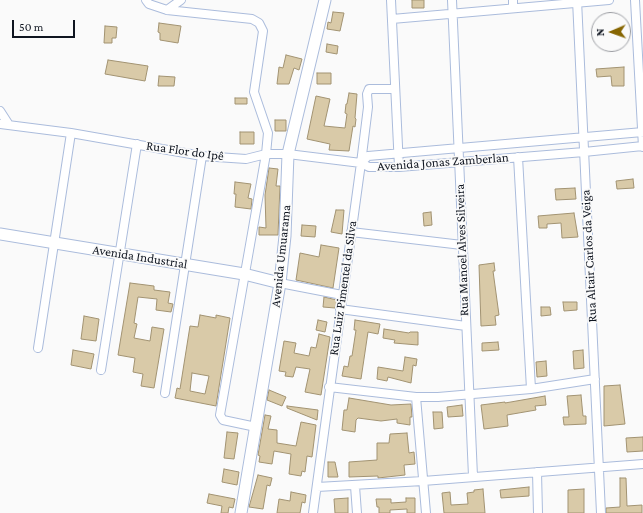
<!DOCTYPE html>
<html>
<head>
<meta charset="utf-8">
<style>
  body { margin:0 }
  #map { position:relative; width:643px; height:513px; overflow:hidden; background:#fafafa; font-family:"Crimson Pro",serif }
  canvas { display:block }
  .north { position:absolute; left:591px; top:12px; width:40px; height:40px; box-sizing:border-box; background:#fafafa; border:1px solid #9c9ea3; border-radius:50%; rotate:268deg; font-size:11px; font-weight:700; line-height:16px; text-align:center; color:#0f1520 }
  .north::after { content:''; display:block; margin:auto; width:14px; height:18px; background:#876602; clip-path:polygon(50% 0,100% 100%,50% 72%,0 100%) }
  .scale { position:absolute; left:12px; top:20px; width:63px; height:18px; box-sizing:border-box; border:2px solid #0f1520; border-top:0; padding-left:5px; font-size:12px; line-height:14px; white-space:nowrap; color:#0f1520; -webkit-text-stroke:3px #fafafa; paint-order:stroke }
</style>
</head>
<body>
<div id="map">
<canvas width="643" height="513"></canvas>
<div class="north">N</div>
<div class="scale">50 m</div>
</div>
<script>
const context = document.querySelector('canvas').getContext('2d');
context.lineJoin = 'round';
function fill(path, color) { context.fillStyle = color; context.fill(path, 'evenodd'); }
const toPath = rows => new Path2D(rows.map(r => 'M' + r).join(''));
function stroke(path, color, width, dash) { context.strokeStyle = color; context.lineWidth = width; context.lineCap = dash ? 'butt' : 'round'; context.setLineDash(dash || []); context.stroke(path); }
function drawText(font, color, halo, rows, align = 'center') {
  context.font = font + ' "Crimson Pro",serif'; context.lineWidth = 3.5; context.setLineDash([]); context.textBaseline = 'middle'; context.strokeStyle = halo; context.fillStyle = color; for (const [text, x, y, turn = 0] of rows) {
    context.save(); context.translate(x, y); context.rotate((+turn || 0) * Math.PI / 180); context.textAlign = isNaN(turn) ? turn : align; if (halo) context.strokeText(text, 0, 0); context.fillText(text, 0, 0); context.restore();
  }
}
const building = toPath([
  [412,0,424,0,424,8,412,8,412,0],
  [333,12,344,13,340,31,327,29,328,22,331,23,333,12],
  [159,23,181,26,178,43,160,40,160,33,158,32,159,23],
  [105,26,117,27,116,38,112,38,112,43,104,43,105,26],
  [327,44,338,46,337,54,326,52,327,44],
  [286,55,302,59,299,70,294,68,289,84,277,84,279,67,283,68,286,55],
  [108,60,148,66,145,81,105,74,108,60],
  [624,67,624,86,612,86,611,76,597,77,596,69,624,67],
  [317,73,331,73,331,84,317,84,317,73],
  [159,76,175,77,174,86,158,86,159,76],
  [349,93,357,94,355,118,356,119,355,127,353,126,349,151,329,150,330,144,307,139,316,96,330,99,324,126,345,128,347,114,345,113,346,104,347,104,349,93],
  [235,98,247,98,247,104,235,104,235,98],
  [275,120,286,120,286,131,275,131,275,120],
  [240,132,254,132,254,144,240,144,240,132],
  [269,168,278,169,276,186,280,186,278,235,259,235,259,227,266,228,265,195,269,168],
  [633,179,634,188,617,189,616,181,633,179],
  [235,182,251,184,248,198,252,199,251,209,235,207,236,194,234,194,235,182],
  [575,188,576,199,556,200,555,189,575,188],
  [336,210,344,210,342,234,331,232,336,210],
  [431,212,432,225,424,226,423,213,431,212],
  [574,213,578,237,562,238,561,223,547,224,547,228,539,228,538,216,574,213],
  [302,225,316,226,315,237,301,236,302,225],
  [321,245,339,248,333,288,296,280,300,253,319,257,321,245],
  [494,263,495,271,493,271,499,315,495,316,496,325,481,326,479,265,494,263],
  [130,283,154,286,154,290,170,292,168,303,173,304,171,312,156,310,157,299,138,297,134,323,137,324,134,338,150,341,152,327,164,329,154,388,141,386,143,374,133,372,135,358,118,355,130,283],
  [324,297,337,300,335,308,323,307,324,297],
  [563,302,577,302,577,310,564,311,563,302],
  [541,307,550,307,551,315,541,316,541,307],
  [200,315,216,318,216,315,230,318,216,406,175,398,177,388,180,389,190,326,198,327,200,315],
  [192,373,209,376,205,394,190,391,192,373],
  [84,316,99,319,96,341,81,339,84,316],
  [318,320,327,322,325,332,316,330,318,320],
  [355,320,380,324,378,334,368,332,361,379,342,376,344,366,348,367,350,356,352,356,356,330,354,330,355,320],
  [384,329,409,333,410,332,418,332,418,345,394,343,395,340,383,338,384,329],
  [319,334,330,337,321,395,305,392,310,369,296,367,293,377,285,376,286,372,279,371,284,341,296,343,294,353,309,356,311,347,316,348,319,334],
  [498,342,499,350,482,351,482,343,498,342],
  [73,350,94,354,91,369,71,365,73,350],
  [583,350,584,368,574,369,573,351,583,350],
  [405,357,417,359,416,366,413,365,411,383,388,377,387,381,377,379,378,367,403,371,405,357],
  [546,361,547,376,537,377,536,362,546,361],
  [620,385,625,424,604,426,604,386,620,385],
  [269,390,286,397,282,406,267,400,269,390],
  [581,395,583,416,586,416,586,424,564,425,563,417,569,417,567,396,581,395],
  [545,396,546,405,535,406,536,410,507,415,508,426,484,429,481,405,505,402,505,403,545,396],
  [349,398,391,405,411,404,412,417,410,417,410,425,397,423,397,419,381,421,358,418,356,420,355,432,342,430,344,410,347,410,349,398],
  [462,405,463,416,448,417,447,407,462,405],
  [287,406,318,410,317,420,287,408,287,406],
  [433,412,442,412,443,428,434,429,433,412],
  [265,415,271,416,268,429,277,430,277,443,296,446,301,422,316,425,312,457,307,456,305,472,302,471,301,476,289,474,291,454,274,451,272,464,259,462,260,456,258,455,265,415],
  [227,432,238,433,234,459,224,458,227,432],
  [407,433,409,453,414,452,415,464,404,465,405,475,378,478,378,476,349,477,349,462,377,460,377,443,389,443,390,434,407,433],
  [643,437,643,451,627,452,626,438,643,437],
  [328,462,335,462,338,477,328,477,328,462],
  [224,469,239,472,237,485,222,482,224,469],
  [258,475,272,478,270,486,267,485,263,509,249,507,258,475],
  [620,478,626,478,627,506,642,505,642,513,606,513,606,508,620,507,620,478],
  [529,487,529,496,501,498,500,490,529,487],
  [483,489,485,513,444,513,442,493,450,492,451,505,468,504,467,493,474,492,474,490,483,489],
  [584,489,584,513,568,513,568,490,584,489],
  [291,492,306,495,305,503,302,502,300,513,277,513,279,499,290,501,291,492],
  [209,494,235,499,233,508,229,507,228,513,221,513,222,506,207,503,209,494],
  [348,498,348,513,335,513,334,499,348,498],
  [406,498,415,498,415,513,407,513,407,509,390,510,390,513,379,513,379,507,377,507,376,499,391,499,391,503,406,502,406,498]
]);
const street = toPath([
  [146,0,149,4,167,10,252,19,259,23,263,31,254,92,268,133,266,154,220,415,223,420,256,427],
  [391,0,399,167],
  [452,0,473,476],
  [513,0,513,8],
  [577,0,601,513],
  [635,0,643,147],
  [167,10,181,0],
  [392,19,609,0],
  [0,111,9,125],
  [0,124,71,133,202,156,246,159,266,154,288,154,361,163,369,167,399,167,584,152,643,146],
  [518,157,531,389],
  [361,163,368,156,643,132],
  [351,232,462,245],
  [280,283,342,295],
  [340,309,466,326],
  [38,348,71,133],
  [101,370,137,144],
  [329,387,416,397,438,397,531,389,595,379],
  [165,393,202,156],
  [416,397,426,513],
  [537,472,538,513],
  [355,486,357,513],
  [317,487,423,481,643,464],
  [313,513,361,163,368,107,367,94,369,89,395,89]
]);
const secondary = toPath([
  [0,234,244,274,280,283],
  [241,513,280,283,285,236,288,154,325,0]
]);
const streetNames = [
  ["Rua Flor do Ipê",185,151,8],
  ["Avenida Jonas Zamberlan",443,162,-4],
  ["Rua Manoel Alves Silveira",462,250,-92],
  ["Avenida Umuarama",281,256,-84],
  ["Rua Altair Carlos da Veiga",589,256,-93],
  ["Avenida Industrial",140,257,9],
  ["Rua Luiz Pimentel da Silva",343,288,-82]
];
fill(building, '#d9caa8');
stroke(building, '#a29372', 1);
stroke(street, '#abbcdc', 10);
stroke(secondary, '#abbcdc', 13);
stroke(street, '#fff', 8);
stroke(secondary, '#fff', 11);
drawText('13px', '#0f1520', '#fafafa', streetNames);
</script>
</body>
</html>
